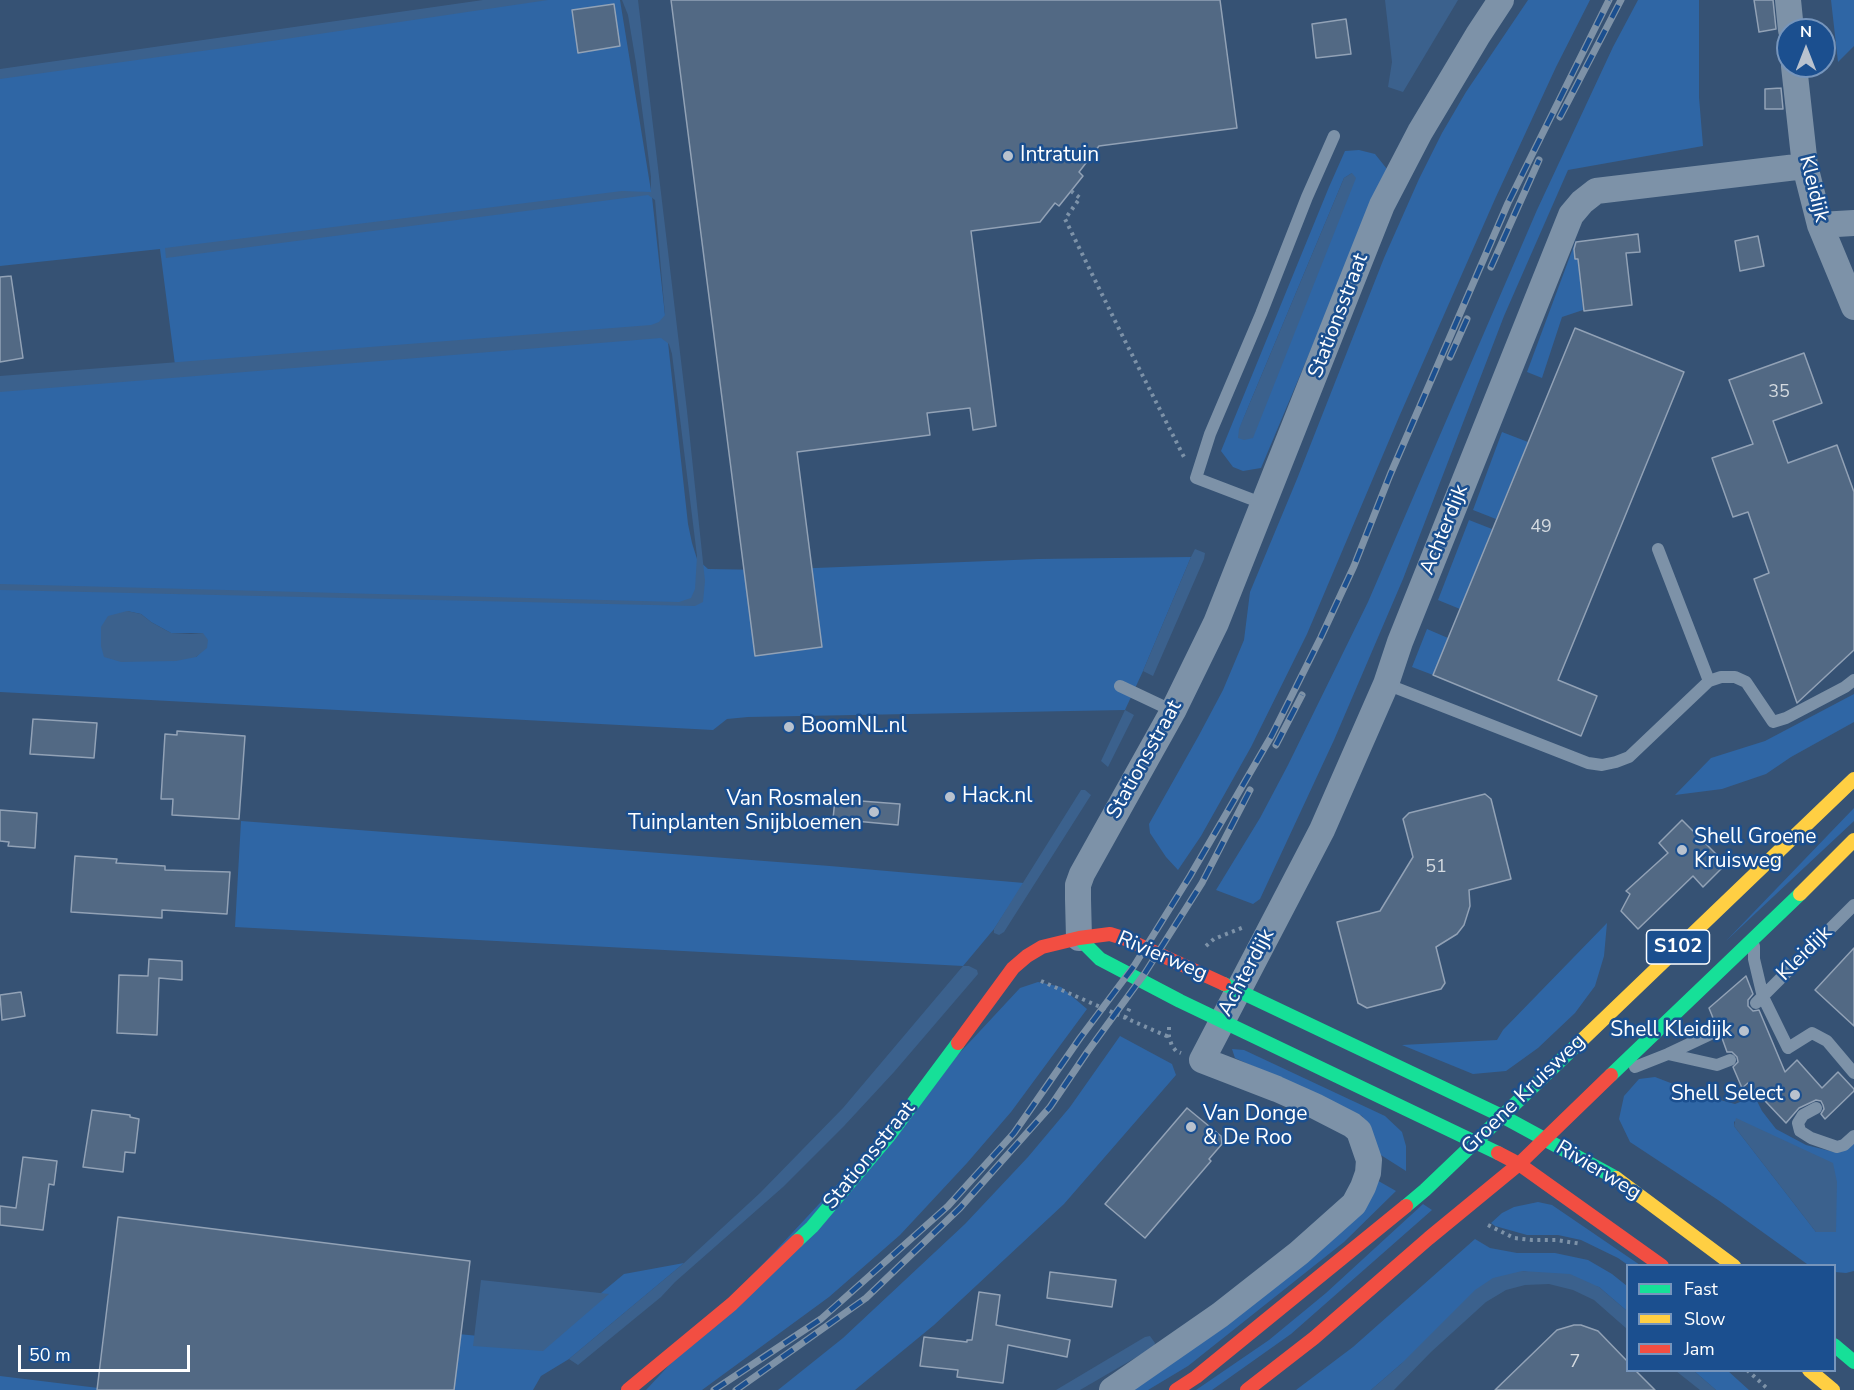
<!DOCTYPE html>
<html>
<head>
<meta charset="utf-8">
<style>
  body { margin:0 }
  #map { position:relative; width:1854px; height:1390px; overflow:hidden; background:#365274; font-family:"Nunito Sans",sans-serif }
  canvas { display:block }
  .legend { position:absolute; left:1626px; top:1264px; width:210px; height:108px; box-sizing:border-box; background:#1b4f8f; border:2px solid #7695bc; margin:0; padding:8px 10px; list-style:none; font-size:18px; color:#fff }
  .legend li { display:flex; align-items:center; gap:12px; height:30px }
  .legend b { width:30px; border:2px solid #7695bc }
  .north { position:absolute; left:1776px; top:18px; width:60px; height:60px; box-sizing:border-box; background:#1b4f8f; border:2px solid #7695bc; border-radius:50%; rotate:0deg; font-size:16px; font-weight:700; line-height:24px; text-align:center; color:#fff }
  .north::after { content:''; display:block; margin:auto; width:21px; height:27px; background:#b9c2ce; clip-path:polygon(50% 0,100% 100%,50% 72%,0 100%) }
  .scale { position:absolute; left:18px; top:1345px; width:172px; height:27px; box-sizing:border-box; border:3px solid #fff; border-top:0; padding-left:8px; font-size:18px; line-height:21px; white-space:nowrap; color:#fff; -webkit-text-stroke:4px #1b4f8f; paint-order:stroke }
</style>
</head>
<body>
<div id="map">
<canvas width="1854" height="1390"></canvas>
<ul class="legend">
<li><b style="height:8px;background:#16e098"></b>Fast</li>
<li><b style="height:8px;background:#ffcf43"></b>Slow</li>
<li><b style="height:8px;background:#f24e42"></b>Jam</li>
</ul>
<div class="north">N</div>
<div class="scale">50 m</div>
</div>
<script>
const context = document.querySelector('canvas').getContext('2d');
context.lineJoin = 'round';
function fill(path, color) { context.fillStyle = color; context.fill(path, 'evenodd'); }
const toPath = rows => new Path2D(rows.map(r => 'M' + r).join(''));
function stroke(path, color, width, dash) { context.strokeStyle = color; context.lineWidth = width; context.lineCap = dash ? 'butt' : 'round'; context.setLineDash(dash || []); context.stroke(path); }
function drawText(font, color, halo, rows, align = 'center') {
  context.font = font + ' "Nunito Sans",sans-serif'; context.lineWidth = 5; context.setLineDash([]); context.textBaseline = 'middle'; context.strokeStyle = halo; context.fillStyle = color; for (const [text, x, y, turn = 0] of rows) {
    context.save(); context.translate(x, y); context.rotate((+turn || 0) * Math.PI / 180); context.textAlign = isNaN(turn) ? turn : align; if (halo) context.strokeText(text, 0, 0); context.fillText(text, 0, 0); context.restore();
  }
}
const green = toPath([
  [493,0,620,0,652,197,688,524,692,543,697,559,708,569,766,570,1038,559,1191,557,1143,671,1125,710,748,717,727,719,713,730,0,692,0,378,175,365,160,249,0,266,0,70],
  [127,611,141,614,151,622,171,633,203,633,203,650,196,657],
  [1528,0,1590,0,1556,67,1495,199,1399,417,1307,634,1251,747,1201,836,1178,870,1166,857,1150,833,1149,824,1198,737,1223,690,1244,640,1250,592,1297,479,1384,258,1419,179,1442,133,1466,92],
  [1638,0,1699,0,1699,97,1703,146,1568,170,1504,316,1403,579,1334,740,1260,899,1253,904,1216,890,1260,818,1288,765,1368,602,1537,210,1613,47],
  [1831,0,1854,0,1854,46,1838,62],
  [1359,150,1375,154,1387,169,1261,468,1243,471,1233,467,1221,451,1329,187,1345,151],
  [1352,173,1239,429,1344,178],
  [1576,240,1583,310,1562,317,1542,378,1527,372],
  [1502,432,1528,442,1496,519,1473,510],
  [1469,520,1492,529,1460,609,1438,600],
  [1427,629,1448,638,1433,675,1412,667],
  [1854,694,1854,722,1791,757,1766,774,1722,789,1675,795,1711,758,1765,741],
  [1854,808,1854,821,1726,941],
  [241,821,830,866,1024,883,994,929,963,966,235,927],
  [1607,923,1604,956,1595,986,1575,1013,1538,1048,1506,1071,1473,1074,1402,1045,1497,1040,1503,1030],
  [1038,982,1061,987,1087,1009,1011,1112,967,1163,900,1235,829,1297,702,1390,646,1390,1020,988],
  [1120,1036,1172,1064,1176,1075,1064,1204,934,1325,855,1390,778,1390,843,1338,965,1224,1028,1157,1070,1107],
  [1232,1049,1244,1050,1385,1116,1402,1132,1406,1146,1406,1171,1376,1152,1368,1125,1362,1116,1235,1058],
  [1655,1077,1702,1095,1735,1104,1750,1098,1753,1093,1762,1111,1776,1129,1806,1145,1834,1152,1854,1144,1854,1271,1846,1273,1835,1272,1834,1266,1807,1264,1718,1200,1630,1142,1619,1119,1624,1096,1639,1079],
  [1734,1121,1835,1232,1816,1232,1734,1126],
  [1375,1179,1396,1191,1344,1242,1188,1366,1148,1390,1126,1390],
  [1538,1202,1552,1205,1640,1265,1628,1265,1618,1258,1581,1240,1558,1235,1527,1235,1495,1226,1491,1223,1502,1213,1514,1207],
  [1423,1204,1432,1210,1291,1334,1212,1390,1196,1390,1269,1340,1326,1293],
  [1475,1239,1490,1248,1517,1253,1555,1253,1588,1260,1612,1274,1627,1286,1627,1311,1599,1287,1523,1271,1401,1364,1371,1390,1296,1390,1353,1347],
  [684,1263,569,1359,541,1376,533,1390,451,1390,458,1334,542,1342,624,1274],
  [1694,1371,1728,1371,1749,1390,1716,1390],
  [0,1376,115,1390,0,1390]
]);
const water = toPath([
  [483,0,548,0,238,46,0,79,0,69],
  [622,0,638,0,687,411,705,581,703,602,695,606,0,590,0,584,679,602,691,598,695,589,697,556,672,354,669,344,661,338,0,392,0,376,651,325,659,322,665,315,655,200,648,195,166,258,165,248,622,191,651,192,651,177,636,63,628,15],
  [1385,0,1458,0,1403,92,1388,87,1392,62],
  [1352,173,1356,178,1253,438,1244,440,1238,438,1239,429,1344,178],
  [1195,549,1205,553,1204,559,1153,676,1143,671,1191,557],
  [127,611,141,614,151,622,171,633,191,634,203,633,208,640,207,648,196,657,176,661,121,662,104,657,101,646,101,627,108,616],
  [1125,710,1134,715,1108,767,1101,761],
  [1081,790,1085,790,1091,795,1004,932,999,935,994,933,994,929],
  [963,966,969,966,977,970,978,974,894,1072,844,1126,783,1187,675,1282,661,1297,578,1365,569,1359,684,1263,760,1193,843,1108],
  [1736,1118,1833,1163,1837,1182,1836,1232,1816,1232,1734,1126],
  [1522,1271,1570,1274,1599,1287,1627,1311,1627,1329,1594,1300,1573,1290,1549,1284,1525,1285,1506,1290,1486,1302,1431,1352,1394,1390,1371,1390,1401,1364,1475,1290,1493,1278],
  [481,1280,609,1294,543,1351,473,1346],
  [1150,1336,1155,1343,1154,1347,1080,1390,1056,1390,1145,1337],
  [1676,1371,1694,1371,1716,1390,1700,1390]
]);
const building = toPath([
  [671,0,1220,0,1237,128,1099,146,1079,172,1083,176,1059,206,1055,203,1040,222,971,231,996,426,973,430,970,408,927,413,930,435,797,452,822,647,755,656,671,0],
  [1754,0,1773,0,1776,29,1759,32,1754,0],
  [614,4,620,46,578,53,572,10,614,4],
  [1346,19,1351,54,1316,58,1312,24,1346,19],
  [1781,88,1783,109,1765,109,1765,89,1781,88],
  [1638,234,1640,252,1626,253,1632,305,1584,311,1578,259,1575,259,1574,249,1576,242,1638,234],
  [1758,236,1764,266,1740,271,1735,241,1758,236],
  [11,276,23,358,0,362,0,277,11,276],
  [1575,328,1684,372,1558,680,1597,696,1581,736,1433,675,1575,328],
  [1804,353,1822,403,1773,421,1788,463,1837,445,1854,492,1854,650,1797,703,1754,579,1769,573,1748,512,1733,517,1712,458,1753,444,1729,380,1804,353],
  [33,719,97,723,94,758,30,754,33,719],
  [177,731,245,736,239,819,172,815,173,799,161,799,165,734,177,735,177,731],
  [1485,794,1491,799,1511,879,1469,890,1470,906,1464,925,1457,934,1436,947,1445,983,1441,989,1367,1008,1358,1003,1337,922,1380,911,1413,857,1403,819,1409,813,1485,794],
  [835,799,900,804,898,825,833,819,835,799],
  [0,810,37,813,35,848,8,846,9,842,0,841,0,810],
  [1682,820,1726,864,1703,887,1693,876,1638,929,1621,911,1630,894,1626,891,1668,853,1659,843,1682,820],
  [75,856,117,859,116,863,165,866,165,870,230,872,227,914,162,910,162,918,71,912,75,856],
  [1854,948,1854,1026,1815,990,1854,948],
  [149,959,182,961,182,980,159,978,157,1035,117,1033,119,975,148,976,149,959],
  [1746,976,1753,994,1748,1000,1748,1006,1753,1011,1759,1010,1785,1072,1797,1060,1822,1088,1838,1072,1854,1089,1854,1091,1825,1119,1821,1114,1824,1109,1823,1105,1821,1101,1816,1100,1799,1108,1786,1123,1748,1083,1742,1088,1733,1067,1738,1062,1737,1057,1732,1052,1727,1052,1722,1038,1726,1034,1727,1027,1723,1023,1715,1023,1709,1008,1746,976],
  [21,992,25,1016,2,1020,0,995,21,992],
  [1187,1108,1221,1136,1222,1144,1209,1159,1211,1161,1145,1238,1105,1204,1187,1108],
  [92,1110,130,1115,130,1117,139,1119,135,1153,125,1152,123,1172,83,1167,92,1110],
  [23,1157,57,1161,54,1185,49,1184,43,1230,0,1225,0,1206,16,1208,23,1157],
  [118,1217,470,1261,454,1390,97,1390,118,1217],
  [1050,1272,1116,1280,1112,1307,1047,1298,1050,1272],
  [979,1292,1000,1295,996,1325,1070,1340,1067,1357,1008,1345,1003,1383,957,1377,958,1370,920,1366,924,1337,967,1342,967,1340,972,1340,979,1292],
  [1574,1325,1581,1325,1598,1331,1628,1362,1628,1371,1636,1371,1655,1390,1495,1390,1557,1330,1574,1325]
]);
const path = toPath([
  [1071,191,1080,198,1065,219,1121,333,1185,459],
  [1206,946,1214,939,1244,927],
  [1041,981,1169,1037],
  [1125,1018,1131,1005],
  [1169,1027,1169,1037,1172,1046,1176,1051,1181,1053],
  [1488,1225,1514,1238,1532,1240,1556,1240,1582,1244],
  [1747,1370,1769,1390]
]);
const lane = toPath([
  [1264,504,1196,478,1210,434,1261,314,1307,197,1334,136],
  [1658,549,1709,681],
  [1386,684,1588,763,1602,765,1616,762,1629,757,1709,681,1721,677,1735,677,1746,682,1773,722,1786,718,1845,687,1854,680],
  [1120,686,1173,711],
  [1754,946,1754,959,1763,997,1788,1048,1812,1033,1827,1041,1854,1073],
  [1756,1003,1854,905],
  [1668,1054,1717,1065,1730,1060],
  [1635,1067,1668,1054,1719,1030],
  [1816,1108,1803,1115,1798,1123,1800,1131,1811,1138,1837,1147,1844,1145,1854,1136]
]);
const street = toPath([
  [1788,0,1791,30],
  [1794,66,1805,166,1820,225,1854,307],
  [1820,225,1854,223],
  [1079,938,1078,899,1078,885,1082,874,1173,711,1216,623,1382,205,1420,132,1478,35,1501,0],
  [1112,1390,1220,1315,1299,1253,1354,1204,1363,1187,1368,1173,1369,1160,1359,1131,1352,1125,1315,1106,1277,1089,1202,1060,1322,830,1386,684,1400,642,1571,215,1582,202,1596,191,1805,166]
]);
const fast = toPath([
  [1079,938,1100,959,1180,1001,1498,1153],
  [1224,984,1502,1116,1616,1178],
  [1611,1075,1800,894],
  [1406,1206,1425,1190,1583,1039],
  [797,1241,812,1227,888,1137,958,1043],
  [1834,1345,1854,1362]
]);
const slow = toPath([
  [1800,894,1854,840],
  [1583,1039,1854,779],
  [1616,1178,1734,1266],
  [1809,1370,1833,1390]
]);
const jam = toPath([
  [958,1043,1013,968,1027,956,1042,947,1079,938,1110,934,1126,939,1224,984],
  [1498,1153,1519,1164,1662,1266],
  [628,1390,732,1304,797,1241],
  [1176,1390,1196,1377,1406,1206],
  [1247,1390,1314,1338,1429,1238,1519,1164,1611,1075]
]);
const rail = toPath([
  [1560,117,1621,0],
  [1491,267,1539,160],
  [1450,357,1467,319],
  [1276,745,1302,695],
  [714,1390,821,1319,948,1206,1014,1133,1080,1038,1134,966,1190,876,1272,735,1321,637,1354,566,1390,475,1508,203,1609,0],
  [736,1390,866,1298,960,1208,1050,1107,1088,1051,1145,973,1202,883,1250,790]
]);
const markers = [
  [1008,156,6,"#b9c2ce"],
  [789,727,6,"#b9c2ce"],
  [950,797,6,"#b9c2ce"],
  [874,812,6,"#b9c2ce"],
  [1682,850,6,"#b9c2ce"],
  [1744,1031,6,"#b9c2ce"],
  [1795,1095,6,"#b9c2ce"],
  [1191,1127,6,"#b9c2ce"]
];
const numberNames = [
  ["35",1779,393],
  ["49",1541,528],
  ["51",1436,868],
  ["7",1575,1363]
];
const shields = [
  [1678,947,63]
];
const shieldNames = [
  ["S102",1678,947]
];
const poiNames = [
  ["Intratuin",1020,156],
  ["BoomNL.nl",801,727],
  ["Hack.nl",962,797],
  ["Van Rosmalen",862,800,"right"],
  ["Tuinplanten Snijbloemen",862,824,"right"],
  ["Shell Groene",1694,838],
  ["Kruisweg",1694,862],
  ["Shell Kleidijk",1732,1031,"right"],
  ["Shell Select",1783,1095,"right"],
  ["Van Donge",1203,1115],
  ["& De Roo",1203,1139]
];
const streetNames = [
  ["Kleidijk",1813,189,76],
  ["Stationsstraat",1339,316,-69],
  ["Achterdijk",1445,530,-68],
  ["Stationsstraat",1145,760,-61],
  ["Kleidijk",1805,954,-45],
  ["Rivierweg",1162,957,23],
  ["Achterdijk",1247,973,-62],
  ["Groene Kruisweg",1524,1095,-44],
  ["Stationsstraat",870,1156,-51],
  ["Rivierweg",1598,1171,31]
];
fill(green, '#2f66a5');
fill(water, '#3b618d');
fill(building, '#526984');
stroke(building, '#92a2b6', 1.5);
stroke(path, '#7d92a8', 4, [3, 4.5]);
stroke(lane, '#7d92a8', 12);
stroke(street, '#7d92a8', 26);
stroke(fast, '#16e098', 14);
stroke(slow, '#ffcf43', 14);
stroke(jam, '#f24e42', 14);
stroke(rail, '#7e92a7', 7);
stroke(rail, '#1b4f8f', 4.5, [14]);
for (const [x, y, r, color] of markers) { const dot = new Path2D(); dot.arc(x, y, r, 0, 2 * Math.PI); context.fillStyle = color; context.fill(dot); stroke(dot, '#1b4f8f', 2); }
drawText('18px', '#d4dae0', null, numberNames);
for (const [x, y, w] of shields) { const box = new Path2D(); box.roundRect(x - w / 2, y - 17, w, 34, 4.5); context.fillStyle = '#1b4f8f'; context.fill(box); stroke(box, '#fff', 1.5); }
drawText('bold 20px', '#fff', null, shieldNames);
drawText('21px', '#fff', '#1b4f8f', poiNames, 'left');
drawText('21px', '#fff', '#1b4f8f', streetNames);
</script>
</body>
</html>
